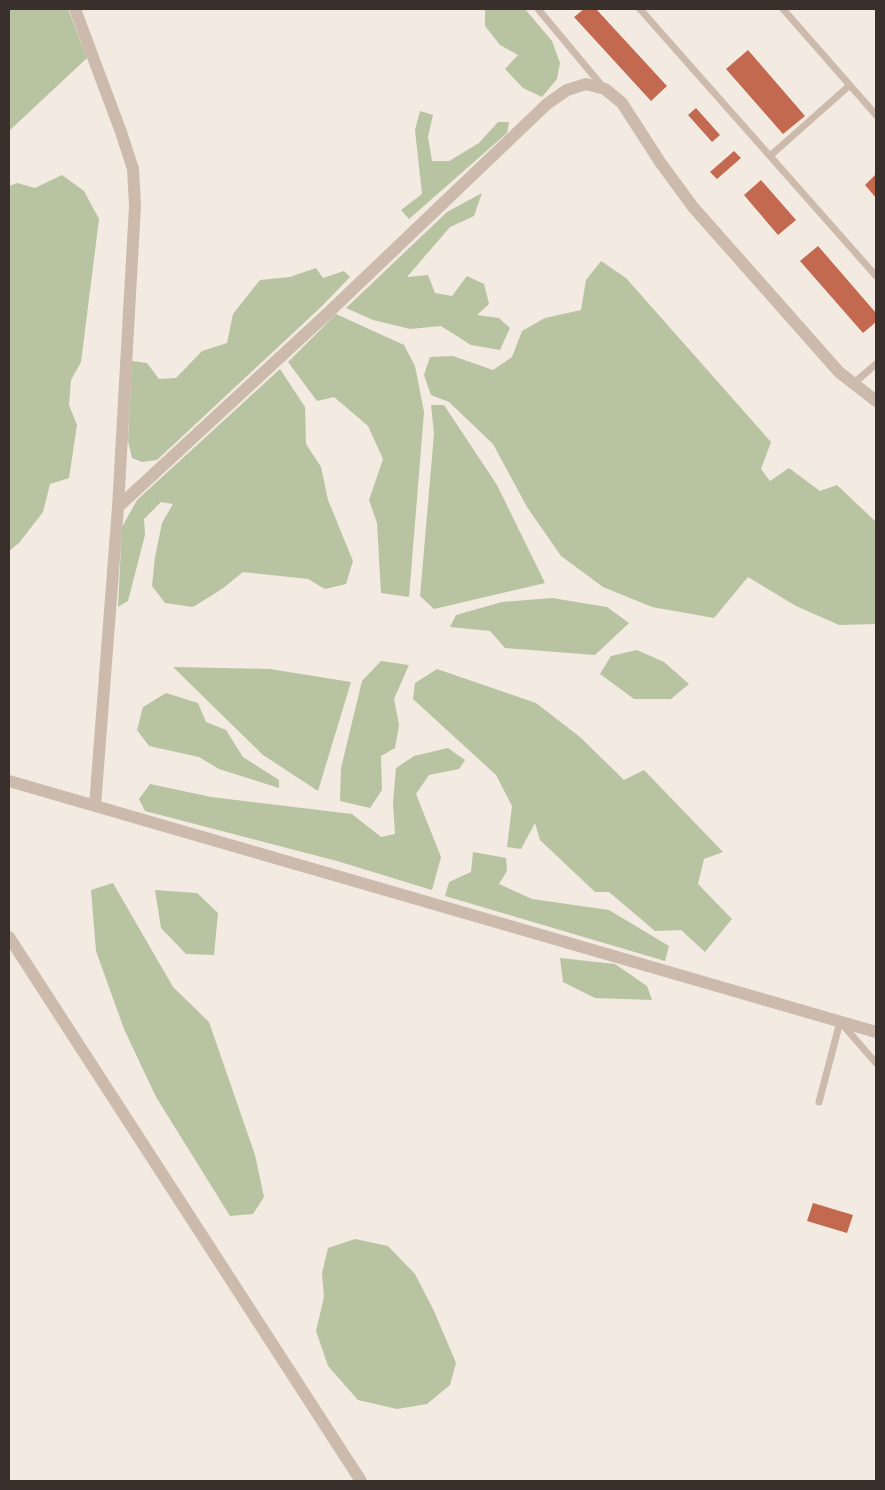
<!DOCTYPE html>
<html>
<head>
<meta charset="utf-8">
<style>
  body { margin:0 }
  #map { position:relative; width:885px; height:1490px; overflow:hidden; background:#f3eae1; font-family:Montserrat,sans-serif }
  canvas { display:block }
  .frame { position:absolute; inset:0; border:10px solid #3a302b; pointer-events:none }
</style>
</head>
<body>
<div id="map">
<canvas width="885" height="1490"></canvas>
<div class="frame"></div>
</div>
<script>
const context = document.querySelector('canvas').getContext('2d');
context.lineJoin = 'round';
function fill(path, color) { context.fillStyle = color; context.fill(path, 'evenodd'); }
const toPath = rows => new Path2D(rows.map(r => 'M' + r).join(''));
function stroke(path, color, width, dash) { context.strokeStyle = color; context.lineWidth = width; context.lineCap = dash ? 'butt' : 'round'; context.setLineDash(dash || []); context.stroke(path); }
const green = toPath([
  [9,9,68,9,87,58,9,131],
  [485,9,525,9,552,41,560,63,557,79,542,97,523,88,505,69,518,55,500,45,485,26],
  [420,111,433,115,428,137,432,161,449,161,479,143,498,122,509,122,507,133,409,219,401,210,422,194,415,130],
  [62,175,84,191,99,219,81,362,71,380,69,405,77,425,69,478,50,484,43,512,19,543,9,551,9,186,17,183,35,188],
  [482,193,474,216,450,227,407,277,428,275,435,293,452,296,467,276,484,284,489,304,477,315,499,318,510,328,500,350,471,345,441,326,410,329,373,320,346,308,447,212],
  [601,261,626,278,771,442,761,469,770,481,789,468,820,491,837,485,876,522,876,624,839,625,796,606,748,577,714,618,652,607,603,587,561,556,527,507,493,444,449,402,431,395,424,375,430,357,453,356,493,370,512,357,522,331,545,318,581,310,586,280],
  [316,268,323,278,344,271,350,277,322,306,157,460,142,462,132,458,128,441,132,361,147,363,159,379,176,378,202,351,227,343,233,314,260,280,290,277],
  [336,314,404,345,415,366,424,412,409,597,381,593,377,523,369,500,383,459,368,426,334,397,317,401,288,362],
  [280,369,305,407,306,444,321,467,328,500,353,561,346,584,325,589,308,579,243,572,222,589,193,607,165,603,152,586,155,557,162,523,173,504,161,502,144,519,145,535,128,601,118,607,122,527,137,500],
  [431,405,444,405,497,485,545,583,434,609,420,596,434,434],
  [552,598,607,607,629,623,595,655,505,648,490,631,450,627,456,615,502,602],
  [637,650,664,662,689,684,671,699,634,699,600,674,611,656],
  [381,661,409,665,394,699,399,725,395,748,381,756,382,790,370,808,340,801,341,768,362,681],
  [173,667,270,669,351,682,318,791,263,755],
  [437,669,536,703,580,737,624,780,644,770,723,852,704,859,698,884,732,919,705,952,681,930,655,931,609,892,595,892,540,840,535,823,521,849,507,847,512,806,496,775,413,699,415,683],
  [166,693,198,703,206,722,226,730,243,757,279,780,279,788,219,769,199,757,149,746,137,730,143,707],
  [448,748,465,760,459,769,429,775,416,794,441,857,432,890,337,861,145,811,139,799,150,784,211,797,352,814,381,837,395,834,393,803,396,768,414,756],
  [473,852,506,858,507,871,499,884,532,899,609,910,669,946,665,961,445,896,449,882,471,872],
  [113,883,173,987,209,1022,255,1155,264,1197,253,1214,230,1216,156,1097,124,1029,96,951,91,890],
  [155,890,197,893,218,913,214,955,186,954,161,928],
  [560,958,615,964,647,986,652,1000,595,998,563,982],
  [355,1239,388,1246,415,1274,434,1311,456,1363,450,1385,427,1404,397,1409,358,1400,328,1366,316,1331,324,1297,322,1273,328,1248]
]);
const building = toPath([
  [584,9,596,9,667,86,651,101,574,17],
  [748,50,805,116,783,134,726,69],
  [696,108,720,135,712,142,688,115],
  [734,151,741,158,717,179,710,172],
  [876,174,876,198,865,185],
  [761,180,796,220,778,235,744,195],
  [818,246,876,313,876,322,863,333,800,261],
  [813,1203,853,1215,847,1233,807,1221]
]);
const service = toPath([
  [538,9,603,87],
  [640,9,876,276],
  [783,9,876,115],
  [770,156,850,85],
  [853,384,876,364],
  [842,1024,876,1063],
  [819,1102,840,1022]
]);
const minor = toPath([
  [75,9,121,132,133,169,135,206,118,507,95,806],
  [118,507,328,313,547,104,567,90,586,84,605,89,622,103,660,162,693,207,839,372,876,401],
  [9,781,876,1032],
  [9,937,361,1481]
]);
fill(green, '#b8c3a1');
fill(building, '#c3694f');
stroke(service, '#ccbaad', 7);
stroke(minor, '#ccbaad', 12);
</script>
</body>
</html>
